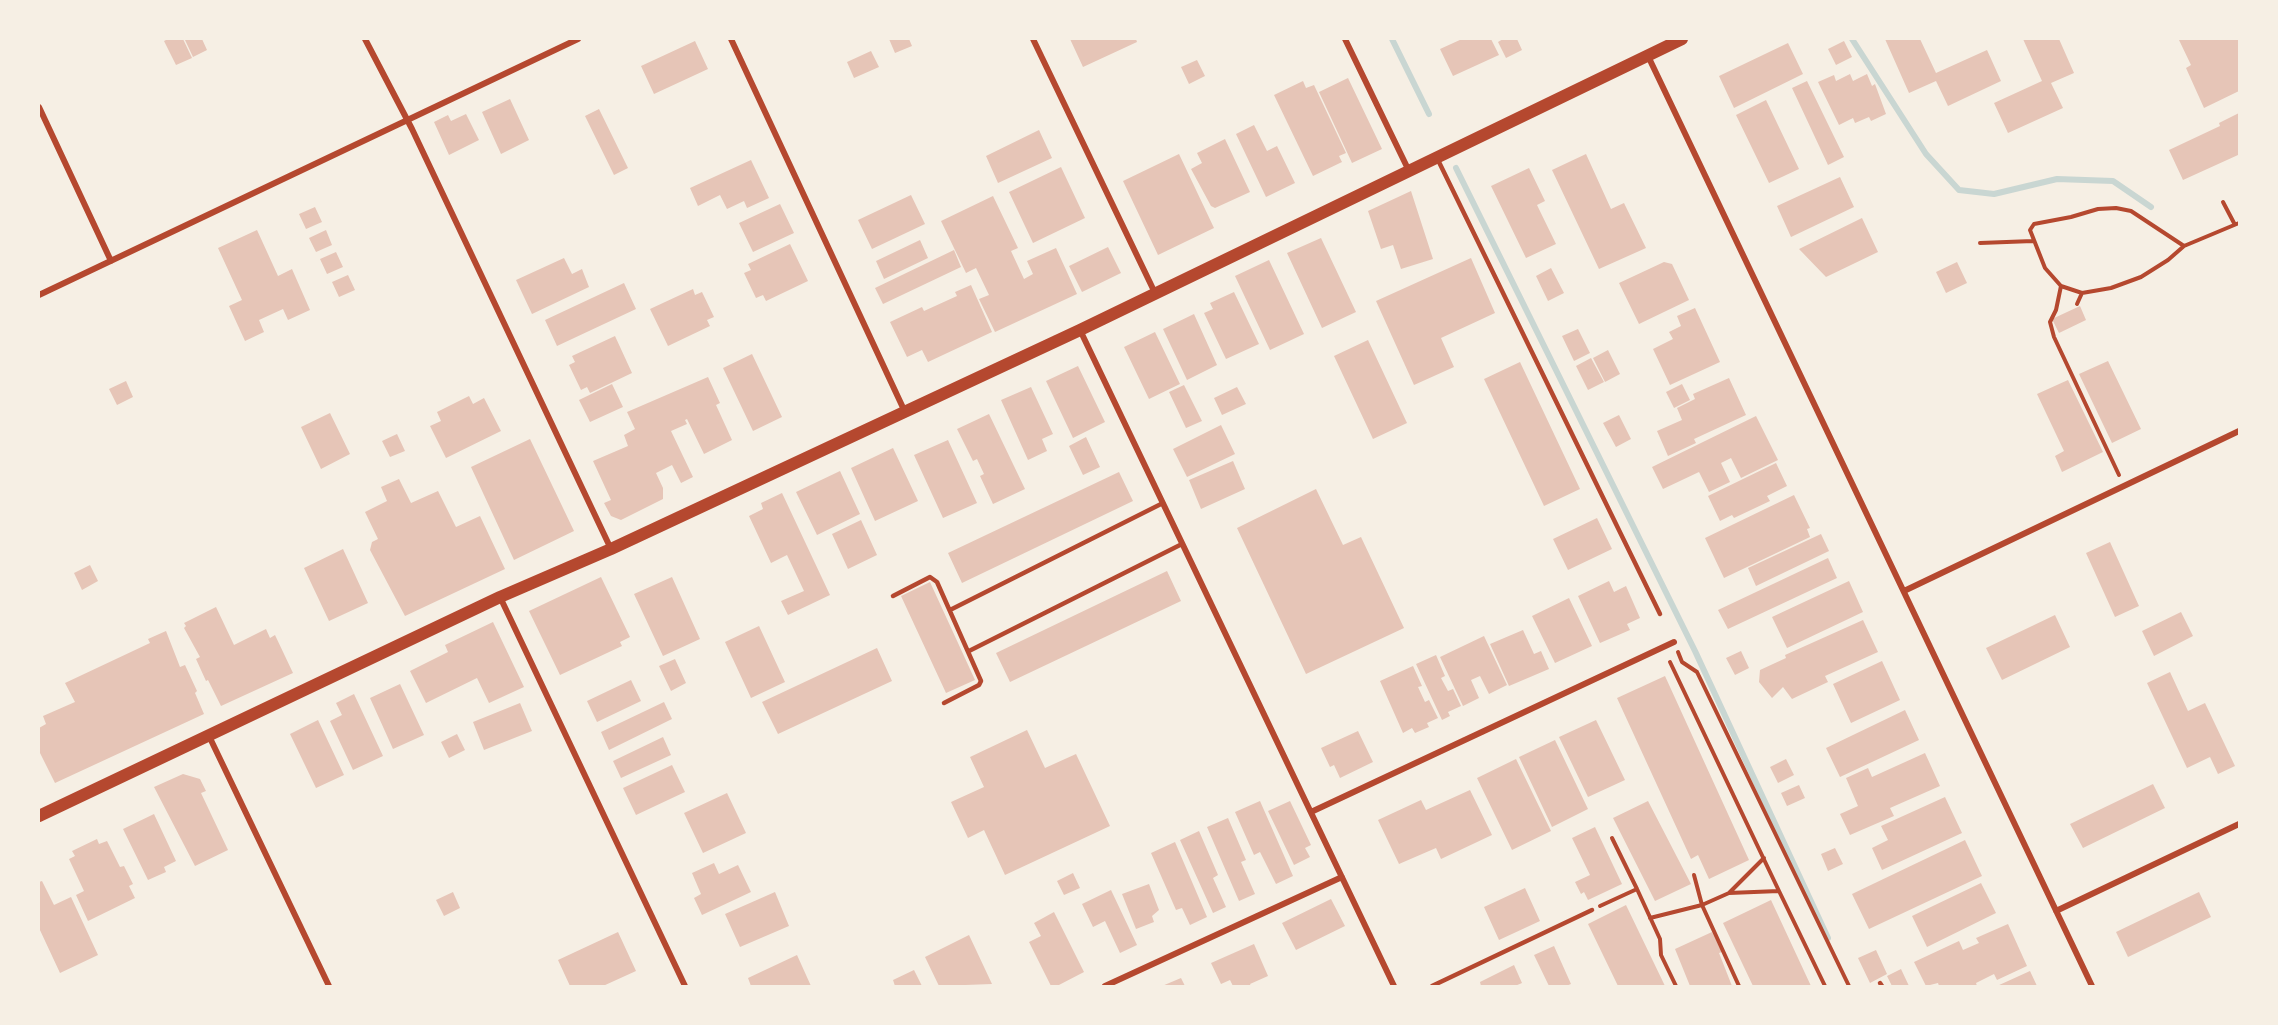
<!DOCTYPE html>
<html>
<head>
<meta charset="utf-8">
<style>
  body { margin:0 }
  #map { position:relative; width:2278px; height:1025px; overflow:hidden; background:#f6efe4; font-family:Overpass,sans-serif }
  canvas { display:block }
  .frame { position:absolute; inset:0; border:40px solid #f6efe4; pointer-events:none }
</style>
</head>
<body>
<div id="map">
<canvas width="2278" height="1025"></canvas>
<div class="frame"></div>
</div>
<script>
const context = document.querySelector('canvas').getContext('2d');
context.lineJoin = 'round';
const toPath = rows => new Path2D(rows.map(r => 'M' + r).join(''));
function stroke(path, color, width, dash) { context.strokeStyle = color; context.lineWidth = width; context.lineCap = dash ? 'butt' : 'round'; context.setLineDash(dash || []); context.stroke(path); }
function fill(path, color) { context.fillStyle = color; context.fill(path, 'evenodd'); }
const stream = toPath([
  [1392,39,1429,114],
  [1852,39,1926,154,1959,190,1994,194,2057,179,2113,181,2151,207],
  [1456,168,1695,651,1828,938]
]);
const building = toPath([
  [168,39,183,39,192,58,176,65,164,41],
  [202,39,207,50,193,57,185,40],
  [889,39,909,39,912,46,895,53],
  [1070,39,1136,39,1137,42,1083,67],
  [1462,39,1491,39,1499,55,1453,76,1440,49],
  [1503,39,1517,39,1522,50,1506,58,1498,42],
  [1885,39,1920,39,1936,73,1987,50,2001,81,1948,106,1936,81,1909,93],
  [2023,39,2059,39,2074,73,2051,83,2063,108,2008,133,1994,103,2042,81],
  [2182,39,2239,39,2239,91,2204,108,2186,68,2191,65,2179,40],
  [695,41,708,69,654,94,641,66],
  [1844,41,1852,57,1836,65,1828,49],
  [1788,43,1803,74,1734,108,1719,76],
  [871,51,879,67,854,78,847,62],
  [1197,60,1205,76,1189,84,1181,67],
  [1850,74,1853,81,1867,74,1872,86,1875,84,1886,114,1871,121,1869,117,1855,123,1853,118,1839,125,1818,82,1834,75,1836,81],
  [1348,78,1382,149,1352,163,1319,92],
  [1303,81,1306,88,1314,85,1346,153,1339,156,1342,162,1313,176,1274,95],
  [1807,81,1844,157,1828,165,1792,88],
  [510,99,529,140,501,154,482,112],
  [1766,100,1799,169,1769,183,1736,115],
  [599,109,628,168,614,175,585,116],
  [2239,113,2238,155,2183,180,2169,150,2220,126,2219,123],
  [466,114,479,140,449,155,434,122,448,115,451,121],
  [1254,125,1267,151,1277,146,1295,183,1266,197,1236,134],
  [1039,130,1052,158,998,183,986,156],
  [1225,139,1250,192,1215,208,1211,206,1191,169,1202,163,1197,153],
  [1179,154,1214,228,1158,255,1123,181],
  [1586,154,1611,209,1624,203,1646,248,1599,269,1552,170],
  [751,160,769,198,747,208,744,201,727,209,720,195,698,206,690,188],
  [1061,167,1085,218,1033,243,1009,192],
  [1529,168,1545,201,1537,205,1556,244,1526,258,1491,186],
  [1840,177,1854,207,1791,237,1777,206],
  [1411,191,1433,259,1401,269,1393,245,1381,249,1368,211],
  [911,195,925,224,872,249,858,220],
  [993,196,1018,248,1011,251,1024,279,1033,274,1027,261,1056,248,1077,294,995,332,979,299,989,295,976,268,966,273,941,221],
  [780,204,794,233,753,252,739,223],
  [315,207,322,222,306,229,299,214],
  [1862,218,1878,252,1826,277,1799,249],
  [257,230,278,276,292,269,310,310,288,320,283,309,259,320,264,332,245,341,229,306,242,300,218,248],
  [326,230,332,245,316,252,309,238],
  [1321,238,1356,312,1322,328,1287,253],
  [920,240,928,258,884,279,876,261],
  [790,244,808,281,766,301,763,295,756,298,744,273,751,270,748,264],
  [1108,247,1121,273,1082,292,1069,266],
  [954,250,961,267,883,304,875,288],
  [336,252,343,267,327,274,320,259],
  [564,258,572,274,582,269,589,287,532,314,516,280],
  [1471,258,1495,313,1441,338,1454,367,1414,385,1376,301],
  [1269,260,1304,334,1270,350,1235,276],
  [1664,262,1672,264,1689,300,1639,324,1619,283],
  [1957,262,1967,283,1946,293,1936,272],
  [1551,268,1564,293,1548,301,1536,276],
  [348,275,355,290,339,297,332,282],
  [624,283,636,309,557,346,545,320],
  [971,285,992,332,928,362,922,350,907,357,890,322,922,307,924,311,957,296,955,292],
  [693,289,695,295,702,292,714,317,707,320,710,326,668,346,650,309],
  [1234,292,1259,344,1226,359,1204,313,1213,309,1210,303],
  [2080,306,2086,320,2059,333,2052,319],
  [1695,308,1720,362,1670,385,1653,349,1673,339,1669,332,1681,326,1677,316],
  [1194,314,1217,365,1187,380,1163,329],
  [1578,329,1590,353,1574,361,1562,336],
  [1155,332,1180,384,1149,399,1124,347],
  [615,336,632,373,590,393,587,387,581,390,569,365,575,362,572,356],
  [1368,340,1407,423,1373,439,1334,356],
  [1608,350,1620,374,1605,382,1593,358],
  [752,354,782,417,753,431,723,368],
  [1591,358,1604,382,1588,390,1576,366],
  [2108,361,2141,429,2112,443,2079,374],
  [1520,362,1580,489,1544,506,1484,379],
  [1078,366,1105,422,1073,438,1046,381],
  [708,377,720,403,716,405,732,440,704,454,687,419,685,420,687,424,671,431,693,477,681,483,672,465,656,473,663,488,663,499,621,520,611,516,604,503,611,500,593,461,628,446,624,435,635,429,627,412],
  [1729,378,1746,415,1694,439,1696,443,1668,456,1657,431,1682,420,1677,408,1695,399,1693,394],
  [2068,380,2103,452,2062,472,2055,456,2064,451,2037,394],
  [126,381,133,397,117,405,109,389],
  [612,384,623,407,590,422,579,400],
  [1682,384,1690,400,1674,408,1666,392],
  [1184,385,1202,421,1186,428,1169,392],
  [1031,387,1053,434,1042,439,1047,451,1028,460,1001,400],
  [1237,387,1246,404,1222,415,1214,398],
  [469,396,473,404,484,398,501,431,446,458,430,426,441,421,437,412],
  [330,413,350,454,321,469,301,427],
  [989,414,1025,489,993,504,980,476,984,474,977,459,973,461,957,429],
  [1619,415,1631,439,1616,447,1603,423],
  [1756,416,1778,460,1741,478,1731,458,1721,463,1730,482,1709,492,1699,472,1663,489,1652,467],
  [1221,425,1235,454,1187,477,1173,449],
  [397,434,405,451,390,457,382,441],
  [1086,437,1100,467,1083,475,1069,446],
  [530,439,574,531,514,560,471,467],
  [948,440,977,503,943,518,914,455],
  [893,448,918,501,875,521,851,468],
  [1233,461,1245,489,1201,509,1189,480],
  [1776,463,1787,486,1767,496,1770,501,1734,518,1732,515,1720,521,1708,496],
  [840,471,860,514,817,535,796,492],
  [1119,472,1133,501,962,583,948,553],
  [399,479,411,503,438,491,456,527,480,516,505,569,405,616,370,550,372,542,378,539,365,512,387,501,381,487],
  [1316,489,1343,545,1361,537,1404,628,1306,674,1237,528],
  [782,493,830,595,788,615,781,601,804,591,787,555,771,563,749,516,763,509,761,503],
  [1794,495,1810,528,1807,529,1810,537,1724,578,1705,538],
  [1597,518,1612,549,1568,570,1553,539],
  [861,520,877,555,848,569,832,534],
  [1821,534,1829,551,1756,586,1748,568],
  [2110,542,2139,606,2115,617,2086,553],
  [343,549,368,603,329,621,304,568],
  [1828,558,1837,578,1728,629,1718,610],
  [90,565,98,581,82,590,74,573],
  [1167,571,1181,601,1010,682,996,653],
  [601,577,630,637,620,642,622,646,560,675,529,611],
  [672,577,700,639,663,656,634,594],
  [1609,581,1614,592,1626,586,1640,618,1627,624,1630,630,1600,643,1578,596],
  [1849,581,1863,612,1787,648,1772,617],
  [930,582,975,680,946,693,901,596],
  [1569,598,1592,646,1555,663,1532,616],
  [216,607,234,645,266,629,270,638,275,635,293,673,221,706,208,680,206,681,196,659,200,657,184,628,186,626,184,623],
  [2181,612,2193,636,2154,656,2142,631],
  [2055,615,2070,647,2002,680,1986,648],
  [1863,620,1878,652,1825,676,1828,682,1792,699,1783,687,1772,698,1759,682,1760,670,1786,658,1785,655],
  [493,622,524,687,489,703,477,678,426,703,410,671,448,652,445,645],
  [759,626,785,682,751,698,725,642],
  [1523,630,1534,654,1541,651,1549,669,1509,686,1490,644],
  [166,631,180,667,185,665,197,691,195,693,204,714,55,783,39,751,39,728,46,724,43,716,75,702,65,683,150,643,148,639],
  [1484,636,1507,685,1489,694,1480,676,1471,680,1479,698,1463,706,1440,657],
  [877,648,892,681,778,734,762,702],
  [1741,651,1749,668,1735,675,1726,658],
  [1436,655,1445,676,1441,678,1448,691,1453,689,1461,706,1448,712,1450,716,1442,720,1416,664],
  [675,659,686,683,671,691,659,666],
  [1882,661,1900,700,1851,723,1833,684],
  [1413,666,1422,686,1418,687,1425,702,1429,700,1438,718,1427,723,1429,727,1415,733,1412,728,1403,733,1380,681],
  [2170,672,2188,711,2205,703,2235,766,2218,774,2210,757,2187,768,2147,683],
  [1665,676,1749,860,1709,879,1698,855,1691,859,1617,698],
  [631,680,641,701,597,722,587,701],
  [400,684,424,735,393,749,370,698],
  [354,694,383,756,353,770,330,721,342,715,336,703],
  [664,702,672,719,609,750,601,732],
  [520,703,532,731,484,750,473,722],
  [1905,710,1919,740,1840,777,1826,748],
  [318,720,344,775,316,788,290,734],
  [1596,720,1625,780,1588,797,1559,737],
  [1027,730,1045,768,1076,754,1110,826,1005,875,984,830,968,838,951,802,984,787,970,757],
  [1358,731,1373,762,1340,778,1334,765,1330,767,1321,748],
  [457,734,465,750,449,758,441,742],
  [663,737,671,755,621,778,613,761],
  [1555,740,1588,809,1552,827,1519,757],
  [1925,753,1940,786,1890,808,1894,816,1850,835,1840,814,1858,806,1846,778,1868,768,1872,777],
  [1516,759,1551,831,1512,850,1477,778],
  [1786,759,1794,775,1778,783,1770,767],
  [672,765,685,792,636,815,623,788],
  [183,774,200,779,206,791,201,793,228,850,195,866,154,787],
  [2153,784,2165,808,2083,848,2070,824],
  [1799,785,1805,798,1787,806,1781,793],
  [1470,790,1492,835,1441,859,1436,848,1399,864,1378,820,1421,800,1426,810],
  [727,793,746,833,703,853,684,813],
  [1945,797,1962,833,1882,870,1872,848,1888,840,1881,826],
  [1260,801,1293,876,1276,884,1260,852,1254,855,1235,812],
  [1290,801,1311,845,1305,848,1310,857,1294,865,1268,811],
  [1648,801,1691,884,1655,901,1613,818],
  [154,814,176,861,164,867,166,872,148,880,123,829],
  [1228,818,1246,860,1241,862,1255,894,1239,901,1207,827],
  [1595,827,1622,884,1588,900,1584,892,1581,894,1575,882,1590,875,1572,838],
  [1199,831,1218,875,1213,878,1226,907,1213,913,1180,840],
  [97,839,99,844,107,841,120,867,124,866,133,884,129,886,135,898,88,921,76,895,84,891,69,859,75,856,72,851],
  [1965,840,1982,876,1869,929,1852,894],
  [1175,842,1207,917,1190,925,1182,908,1176,910,1151,853],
  [1835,848,1843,864,1828,871,1821,854],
  [714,863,719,874,738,865,751,892,702,915,694,898,701,894,692,873],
  [1073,873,1080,888,1064,895,1057,881],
  [42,881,54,905,71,897,98,955,60,973,39,928,39,882],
  [1981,883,1996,913,1927,947,1912,916],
  [1149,884,1159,910,1152,916,1154,922,1136,929,1122,894],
  [1525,888,1540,921,1499,940,1484,907],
  [1111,890,1137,945,1120,953,1105,921,1093,927,1082,904],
  [453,892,460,908,444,916,436,900],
  [775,892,789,926,740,947,725,914],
  [2199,892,2211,917,2128,957,2116,932],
  [1331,899,1345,926,1296,950,1282,923],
  [1771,900,1811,986,1753,986,1723,923],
  [1626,905,1665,986,1618,986,1588,924],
  [1054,912,1084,972,1057,986,1051,986,1029,942,1041,936,1034,923],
  [2008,924,2027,966,1997,980,1994,974,1976,983,1977,986,1939,986,1938,983,1926,986,1914,962,1959,941,1963,950,1979,943,1976,938],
  [618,932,636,971,603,986,570,986,558,960],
  [1712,932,1722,952,1719,953,1732,986,1690,986,1675,949],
  [969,935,992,984,939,986,925,957],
  [1254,944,1268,976,1250,984,1251,986,1233,986,1230,980,1221,984,1211,963],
  [1554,946,1571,984,1566,986,1549,986,1534,955],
  [1876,950,1887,974,1870,983,1858,958],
  [797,955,811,986,751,986,748,978],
  [1514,965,1522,983,1515,986,1481,986,1480,982],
  [1901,969,1909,986,1892,986,1887,976],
  [914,970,922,986,895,986,893,980],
  [2030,971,2037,986,1997,986],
  [1181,978,1185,986,1162,986]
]);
const path = toPath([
  [2223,202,2234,223],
  [1980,243,2033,241],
  [2184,246,2131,211,2116,208,2098,209,2071,217,2034,224,2030,230,2045,268,2061,286,2082,293,2111,288,2141,277,2168,260,2184,246,2239,223],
  [2061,286,2056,310,2050,322,2054,337,2119,475],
  [2077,304,2082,293],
  [1678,652,1682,662,1697,672,1849,986],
  [1612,838,1637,889],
  [1694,875,1702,905,1739,986],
  [1779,891,1825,986],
  [1729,893,1764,858],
  [1600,906,1637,889,1660,939,1661,955,1676,986],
  [1650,918,1702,905,1729,893,1779,891,1670,662]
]);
const service = toPath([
  [1437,158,1660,614],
  [893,596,930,577,937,582,981,681,979,685,944,703],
  [950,610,1163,503],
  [969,651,1182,544],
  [1880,983,1882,986],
  [1432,986,1592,910]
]);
const minor = toPath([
  [365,39,412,129,611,549],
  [731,39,905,412],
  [1033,39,1155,293],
  [1345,39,1409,171],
  [1648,56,2092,986],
  [39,107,111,261],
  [39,295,578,39],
  [1080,330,1394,986],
  [1904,591,2239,431],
  [500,597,685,986],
  [209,736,329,986],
  [1311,812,1674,642],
  [2056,911,2239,824],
  [1105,986,1342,877]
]);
const secondary = toPath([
  [39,816,500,597,611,549,1080,330,1682,39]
]);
stroke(stream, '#c9d6d2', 6);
fill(building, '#e6c5b7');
stroke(path, '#b5482f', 4);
stroke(service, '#b5482f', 4.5);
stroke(minor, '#b5482f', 6);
stroke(secondary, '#b5482f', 12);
</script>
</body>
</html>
